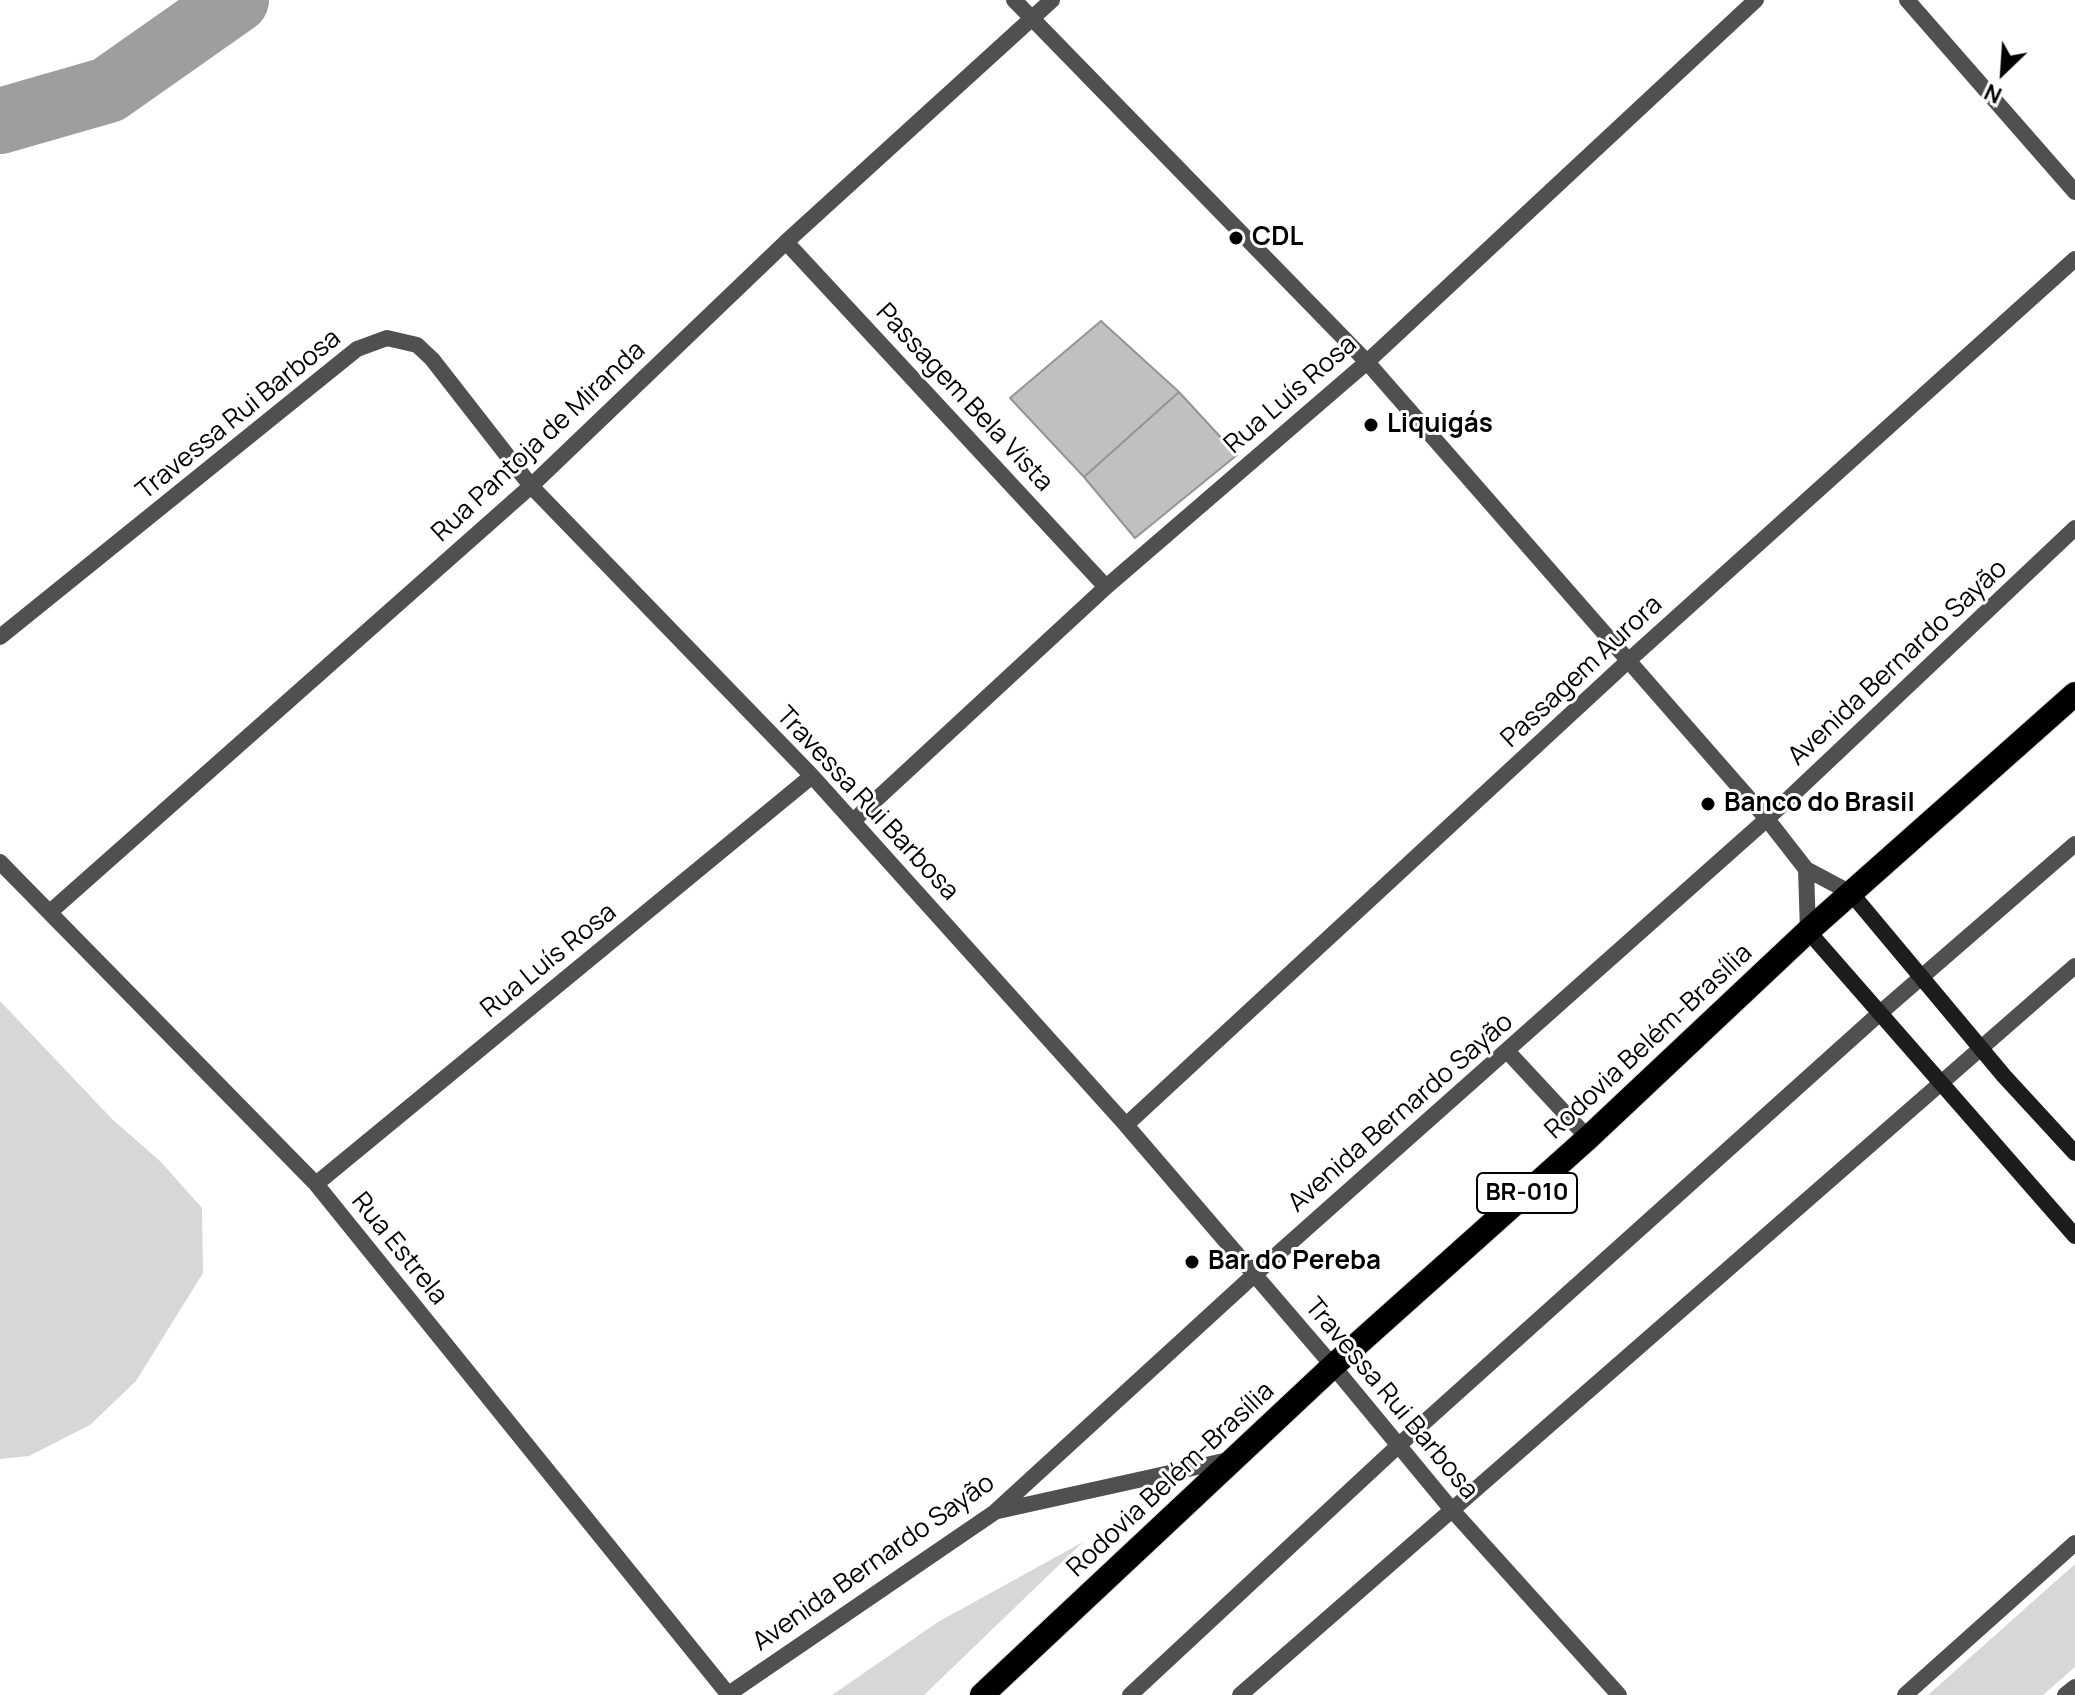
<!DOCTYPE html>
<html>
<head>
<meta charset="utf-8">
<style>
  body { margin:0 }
  #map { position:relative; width:2075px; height:1695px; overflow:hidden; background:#fff; font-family:Manrope,sans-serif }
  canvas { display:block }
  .north { position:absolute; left:1963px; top:32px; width:80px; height:80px; -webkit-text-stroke:6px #fff; paint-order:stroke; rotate:205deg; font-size:22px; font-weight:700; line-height:32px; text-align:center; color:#000 }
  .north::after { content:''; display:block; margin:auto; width:28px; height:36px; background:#000; clip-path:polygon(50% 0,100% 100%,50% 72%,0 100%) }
</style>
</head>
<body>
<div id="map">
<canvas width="2075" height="1695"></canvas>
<div class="north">N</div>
</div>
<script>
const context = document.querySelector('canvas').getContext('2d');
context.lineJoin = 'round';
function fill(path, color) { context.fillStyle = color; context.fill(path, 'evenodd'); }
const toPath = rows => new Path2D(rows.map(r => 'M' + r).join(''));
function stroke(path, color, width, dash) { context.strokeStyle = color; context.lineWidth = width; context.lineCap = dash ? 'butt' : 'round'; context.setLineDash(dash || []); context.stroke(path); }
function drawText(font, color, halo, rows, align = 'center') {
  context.font = font + ' Manrope,sans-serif'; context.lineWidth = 6; context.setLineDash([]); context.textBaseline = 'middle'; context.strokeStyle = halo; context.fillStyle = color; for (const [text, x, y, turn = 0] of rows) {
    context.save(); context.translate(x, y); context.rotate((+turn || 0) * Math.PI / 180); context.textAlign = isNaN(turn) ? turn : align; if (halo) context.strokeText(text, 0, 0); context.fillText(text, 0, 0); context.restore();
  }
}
const green = toPath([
  [0,1001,112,1119,161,1162,202,1208,203,1273,136,1381,90,1425,29,1456,0,1459],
  [1083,1542,924,1695,832,1695,938,1622],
  [2075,1564,2075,1667,2043,1695,1928,1695]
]);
const river = toPath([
  [0,121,108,90,236,0]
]);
const building = toPath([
  [1101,321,1179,392,1084,477,1010,398,1101,321],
  [1179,392,1237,455,1135,538,1084,477,1179,392]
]);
const street = toPath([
  [1014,0,1367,362,1767,819,1806,869,1808,931],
  [1907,0,2075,192],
  [786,242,1106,587],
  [0,637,357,349,387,338,417,345,432,359,531,486,812,776,1126,1125,1333,1366,1452,1510,1619,1695],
  [853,821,1106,587,1367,362,1756,0],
  [0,862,316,1184,728,1694],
  [1806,869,1851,893],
  [50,912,531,486,786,242,1052,0],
  [1508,1052,1588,1138],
  [1126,1125,1628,661,2075,259],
  [316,1184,812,776],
  [998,1511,1233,1459],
  [727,1695,995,1512,1254,1275,1767,819,2075,528],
  [1130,1695,1399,1445,1880,1013,2075,844],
  [1240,1695,2075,966],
  [1905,1695,2075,1543],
  [2065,1695,2075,1687]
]);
const secondary = toPath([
  [1851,893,2004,1076,2075,1153],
  [1808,931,2075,1236]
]);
const highway = toPath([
  [982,1695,1333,1366,1588,1138,1808,931,2075,694]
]);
const markers = [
  [1236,238,8,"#000"],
  [1371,425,8,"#000"],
  [1708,804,8,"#000"],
  [1192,1262,8,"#000"]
];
const shields = [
  [1527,1193,100]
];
const shieldNames = [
  ["BR-010",1527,1193]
];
const poiNames = [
  ["CDL",1252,238],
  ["Liquigás",1387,425],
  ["Banco do Brasil",1724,804],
  ["Bar do Pereba",1208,1262]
];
const streetNames = [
  ["Rua Luís Rosa",1291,395,-41],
  ["Passagem Bela Vista",964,398,47],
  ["Travessa Rui Barbosa",239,415,-39],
  ["Rua Pantoja de Miranda",539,442,-43],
  ["Avenida Bernardo Sayão",1898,663,-43],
  ["Passagem Aurora",1582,672,-43],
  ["Travessa Rui Barbosa",867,804,47],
  ["Rua Luís Rosa",549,961,-39],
  ["Rodovia Belém-Brasília",1649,1042,-43],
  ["Avenida Bernardo Sayão",1401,1113,-41],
  ["Rua Estrela",399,1249,51],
  ["Travessa Rui Barbosa",1391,1399,50],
  ["Rodovia Belém-Brasília",1171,1480,-43],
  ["Avenida Bernardo Sayão",874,1563,-35]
];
fill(green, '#d7d7d7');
stroke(river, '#9e9e9e', 66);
fill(building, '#c0c0c0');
stroke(building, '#949494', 2);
stroke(highway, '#dbdbdb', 26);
stroke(street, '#505050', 16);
stroke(secondary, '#1d1d1d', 16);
stroke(highway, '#000', 24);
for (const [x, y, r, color] of markers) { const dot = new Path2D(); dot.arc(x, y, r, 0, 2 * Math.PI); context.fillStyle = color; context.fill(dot); stroke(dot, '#fff', 3); }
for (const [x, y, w] of shields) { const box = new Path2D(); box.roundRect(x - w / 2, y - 20, w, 40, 6); context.fillStyle = '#fff'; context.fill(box); stroke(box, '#000', 2); }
drawText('bold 24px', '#000', null, shieldNames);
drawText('bold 26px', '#000', '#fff', poiNames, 'left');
drawText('26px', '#000', '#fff', streetNames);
</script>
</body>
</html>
